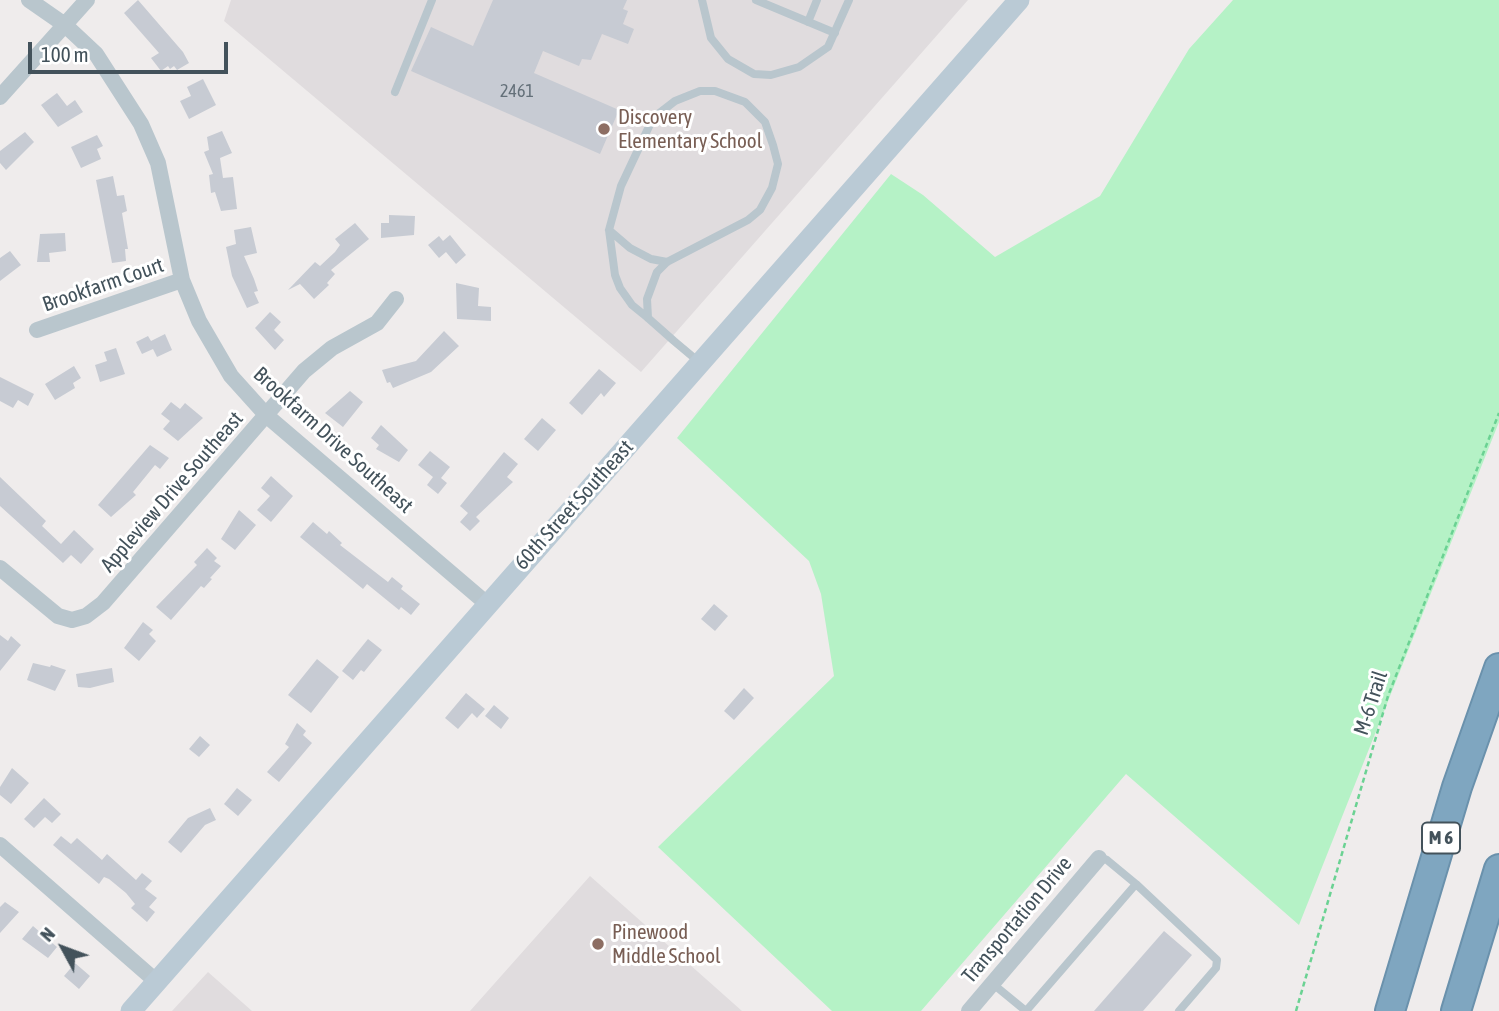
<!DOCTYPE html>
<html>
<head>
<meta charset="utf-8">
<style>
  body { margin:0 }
  #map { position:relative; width:1499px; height:1011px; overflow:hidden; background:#efecec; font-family:"Asap Condensed",sans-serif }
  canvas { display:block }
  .north { position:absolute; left:28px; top:913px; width:70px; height:70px; -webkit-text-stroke:5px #fff; paint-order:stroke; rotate:311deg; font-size:19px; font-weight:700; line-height:28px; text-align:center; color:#43525b }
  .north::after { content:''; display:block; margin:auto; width:24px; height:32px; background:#43525b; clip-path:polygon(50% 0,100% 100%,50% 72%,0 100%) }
  .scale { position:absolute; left:28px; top:42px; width:200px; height:32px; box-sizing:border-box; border:4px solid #43525b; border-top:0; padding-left:9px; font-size:21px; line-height:24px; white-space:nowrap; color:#43525b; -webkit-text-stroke:5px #fff; paint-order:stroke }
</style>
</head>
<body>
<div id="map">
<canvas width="1499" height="1011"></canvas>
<div class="north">N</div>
<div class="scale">100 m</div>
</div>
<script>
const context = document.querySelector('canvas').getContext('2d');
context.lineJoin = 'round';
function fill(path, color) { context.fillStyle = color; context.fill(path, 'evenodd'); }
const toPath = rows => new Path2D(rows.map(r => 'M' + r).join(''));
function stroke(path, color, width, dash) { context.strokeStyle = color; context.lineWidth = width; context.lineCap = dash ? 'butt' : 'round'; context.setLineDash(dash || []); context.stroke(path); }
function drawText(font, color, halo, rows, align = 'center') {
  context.font = font + ' "Asap Condensed",sans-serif'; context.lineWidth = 6; context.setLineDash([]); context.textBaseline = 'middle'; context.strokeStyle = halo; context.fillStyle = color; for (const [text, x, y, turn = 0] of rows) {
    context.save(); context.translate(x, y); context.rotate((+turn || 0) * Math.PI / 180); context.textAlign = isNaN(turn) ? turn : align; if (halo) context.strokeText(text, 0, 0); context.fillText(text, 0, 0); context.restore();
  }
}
const education = toPath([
  [231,0,968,0,641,372,224,21],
  [590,876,742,1011,470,1011],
  [208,972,252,1011,172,1011]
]);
const green = toPath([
  [1233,0,1499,0,1499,422,1299,925,1126,774,921,1011,832,1011,658,847,834,676,821,594,809,561,677,438,891,174,923,195,995,257,1100,196,1189,49]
]);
const building = toPath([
  [138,0,183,52,189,63,177,70,174,66,170,69,168,66,161,71,151,58,159,53,124,13],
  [493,0,627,0,623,9,628,11,623,24,634,29,628,44,602,34,591,60,582,59,579,66,543,51,534,73,619,110,600,154,411,71,431,27,473,46],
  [203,79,216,105,189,119,180,101,191,96,187,87],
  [57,93,67,106,75,100,83,112,58,127,41,105],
  [222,131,232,153,220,158,223,178,233,177,237,209,221,211,215,192,211,193,209,175,213,174,204,152,209,150,207,137],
  [25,132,34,142,6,170,0,163,0,151],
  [97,135,103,146,97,149,101,159,81,168,71,147],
  [113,176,117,196,124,195,127,211,122,213,128,249,125,249,126,261,112,263,96,180],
  [389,215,415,216,414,235,381,238,381,223,389,223],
  [355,223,369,239,331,270,335,274,327,283,329,285,314,299,300,284,288,290,315,262,320,266,335,252,340,245,335,239],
  [251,227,257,253,244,256,254,279,258,291,254,292,259,303,247,308,232,276,226,247,236,244,234,230],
  [65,233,66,251,49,253,50,262,37,262,40,234],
  [450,235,466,255,456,264,446,252,439,258,428,245,439,236,443,241],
  [10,251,21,265,0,281,0,258],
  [456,283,479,288,478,306,491,307,491,321,457,319],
  [270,312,281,322,274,330,284,340,275,350,255,328],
  [444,331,459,346,431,372,393,388,390,382,387,383,382,370,416,361],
  [165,334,172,350,157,357,153,349,142,354,136,342,148,336,151,341],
  [116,348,125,374,100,382,95,365,107,361,104,352],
  [74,366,81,378,73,383,75,388,55,400,45,384],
  [599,369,616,383,604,397,601,393,582,415,569,403],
  [0,377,34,394,28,406,18,400,13,408,0,401],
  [350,391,363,402,343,427,325,413],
  [171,402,180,409,185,403,203,418,178,441,163,429,170,421,161,414],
  [542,418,556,430,538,451,524,439],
  [381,425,408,450,399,462,376,449,379,445,371,438],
  [150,445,169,458,160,469,155,465,133,492,136,495,111,517,98,505],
  [430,451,450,467,441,478,447,483,438,494,427,485,433,477,418,465],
  [504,452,518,464,507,477,513,482,476,517,480,521,470,531,460,522,468,513,460,506],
  [271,476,293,496,271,522,257,510,270,496,261,488],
  [0,477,46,521,42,526,61,544,74,530,94,549,81,564,71,555,63,563,0,506],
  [239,510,256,525,235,550,221,539],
  [313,522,327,534,329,531,342,543,340,545,388,582,392,577,403,586,401,589,420,604,411,615,401,607,399,610,367,584,363,589,300,537],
  [207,548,217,558,214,561,221,566,210,578,212,579,204,588,201,586,171,620,156,607,197,565,194,562],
  [714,604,728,616,715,631,701,619],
  [143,622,153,630,149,634,156,641,139,661,124,648],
  [0,635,8,641,11,636,21,645,0,671],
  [368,639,382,650,364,672,361,670,353,680,342,671],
  [317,659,339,677,311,713,288,695],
  [33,663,50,667,51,665,66,670,55,691,27,680],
  [112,668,114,682,90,688,78,687,76,674],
  [744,688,754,698,734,720,724,711],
  [466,693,485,709,477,718,472,713,458,729,445,718],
  [494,705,509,718,501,729,485,716],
  [297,723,306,731,303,735,312,743,279,782,267,772,289,747,285,744],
  [200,736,210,745,199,757,189,749],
  [12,768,29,783,11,804,0,795,0,787],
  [237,788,252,800,238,816,224,804],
  [44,798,61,814,52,823,45,817,34,828,24,819],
  [210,808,216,820,205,825,181,853,168,842,188,818],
  [61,836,71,844,77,838,102,860,107,854,136,880,142,873,152,881,145,889,157,898,149,907,155,912,147,922,131,908,135,904,126,893,109,879,104,877,99,884,53,845],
  [5,902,19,912,0,933,0,907],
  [33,926,57,947,48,958,22,939],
  [1164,931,1192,955,1143,1011,1094,1011],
  [75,963,90,976,79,989,64,976]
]);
const path = toPath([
  [1296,1011,1388,696,1499,413]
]);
const service = toPath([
  [702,0,711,38,728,59,754,74,771,75,799,67,828,47,849,0],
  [756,0,835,33],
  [808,22,817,0],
  [395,92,432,0],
  [609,230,630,248,651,259,667,262],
  [648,318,647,299,657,272,667,262,748,220,760,210,772,188,778,164,773,145,765,122,745,102,715,91,700,91,675,101,653,118,621,186,609,230,615,275,620,288,632,305,648,318,674,341,699,362],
  [1100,857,1107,860,1136,884],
  [993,984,1026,1011,1136,884,1217,960,1216,968,1179,1011]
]);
const minor = toPath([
  [29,0,65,25,96,54,141,124,158,163,182,280,199,321,231,376,267,416,486,603],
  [0,97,87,0],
  [37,330,182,280],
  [0,568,58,616,72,620,86,616,103,603,304,371,332,348,377,323,396,299],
  [0,845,157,982],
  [969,1011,1099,858]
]);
const secondary = toPath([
  [131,1011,1019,0]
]);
const motorway = toPath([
  [1390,1011,1457,787,1499,668],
  [1456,1011,1499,869]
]);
const markers = [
  [604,129,7,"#8d6e63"],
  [598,944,7,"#8d6e63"]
];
const numberNames = [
  ["2461",517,91]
];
const shields = [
  [1441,838,38]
];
const shieldNames = [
  ["M 6",1441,838]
];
const educationNames = [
  ["Discovery",618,117],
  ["Elementary School",618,141],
  ["Pinewood",612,932],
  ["Middle School",612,956]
];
const streetNames = [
  ["Brookfarm Court",103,285,-19],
  ["Brookfarm Drive Southeast",333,440,42],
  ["Appleview Drive Southeast",172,492,-49],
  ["60th Street Southeast",574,505,-48],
  ["M-6 Trail",1371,703,-72],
  ["Transportation Drive",1017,920,-50]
];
fill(education, '#e0dcde');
fill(green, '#b5f2c6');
fill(building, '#c7cbd3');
stroke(motorway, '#6a91ac', 32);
stroke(path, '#6bd293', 2.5, [5, 3.5]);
stroke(service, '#b9c6cd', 8);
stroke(minor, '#b9c6cd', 16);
stroke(secondary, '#bacad5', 21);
stroke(motorway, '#7fa6c0', 28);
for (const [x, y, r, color] of markers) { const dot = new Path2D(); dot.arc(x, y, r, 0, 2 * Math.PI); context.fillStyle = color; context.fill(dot); stroke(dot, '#fff', 2.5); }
drawText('18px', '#647079', null, numberNames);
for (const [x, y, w] of shields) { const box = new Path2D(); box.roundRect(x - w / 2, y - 15.5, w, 31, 5); context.fillStyle = '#fff'; context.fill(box); stroke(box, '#43525b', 2); }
drawText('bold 19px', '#43525b', null, shieldNames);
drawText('21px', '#785e54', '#fff', educationNames, 'left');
drawText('21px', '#43525b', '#fff', streetNames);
</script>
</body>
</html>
